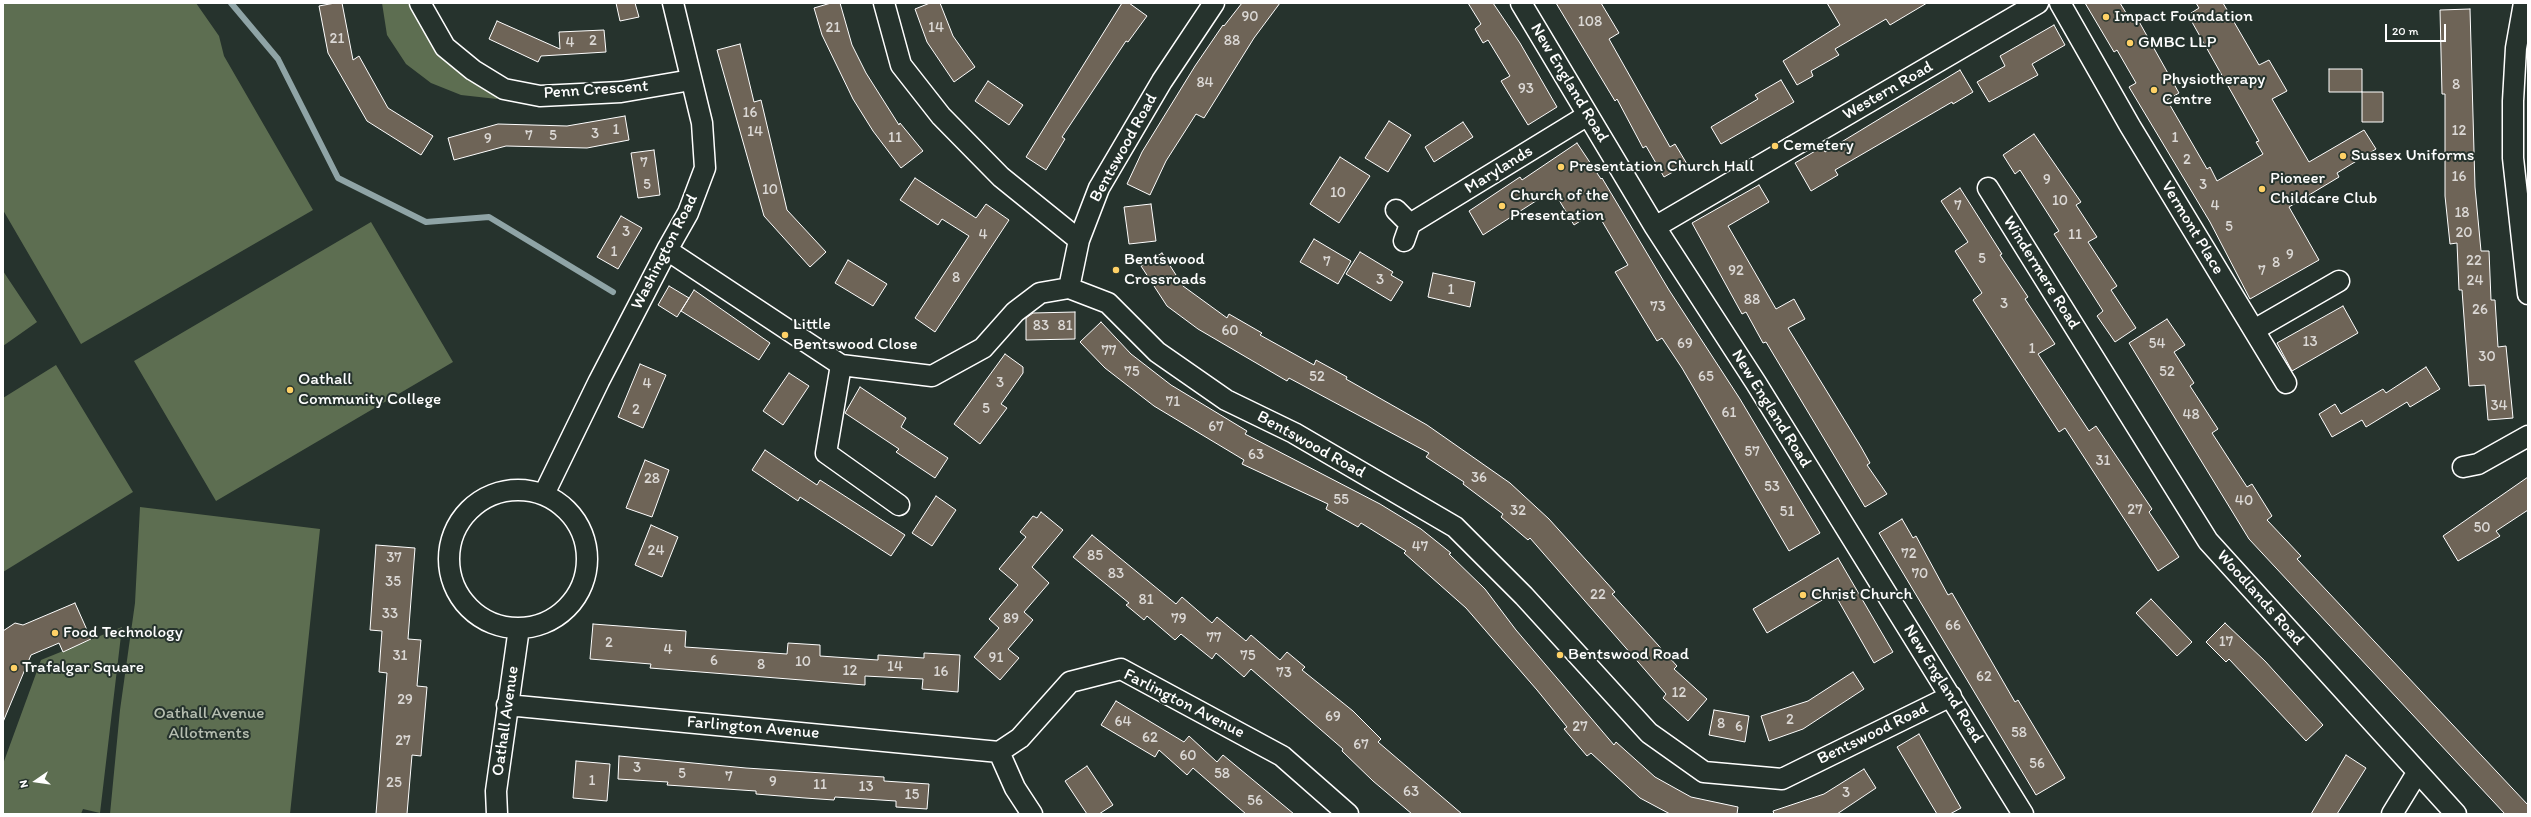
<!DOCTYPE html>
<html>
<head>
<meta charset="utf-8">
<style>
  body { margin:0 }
  #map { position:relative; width:2531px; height:817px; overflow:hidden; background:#26332d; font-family:Itim,sans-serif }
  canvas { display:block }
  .frame { position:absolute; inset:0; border:4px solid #fff; pointer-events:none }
  .north { position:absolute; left:16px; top:761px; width:40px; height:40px; -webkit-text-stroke:3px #26332d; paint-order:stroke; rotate:257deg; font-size:11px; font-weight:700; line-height:16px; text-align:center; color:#fff }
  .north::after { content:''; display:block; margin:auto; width:14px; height:18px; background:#fff; clip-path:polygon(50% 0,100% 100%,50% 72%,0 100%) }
  .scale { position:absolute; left:2385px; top:24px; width:61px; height:18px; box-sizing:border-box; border:2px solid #fff; border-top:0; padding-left:5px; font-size:12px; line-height:14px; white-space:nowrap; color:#fff; -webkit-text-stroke:3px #26332d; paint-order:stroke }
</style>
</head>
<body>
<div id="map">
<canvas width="2531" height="817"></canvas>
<div class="frame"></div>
<div class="north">N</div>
<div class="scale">20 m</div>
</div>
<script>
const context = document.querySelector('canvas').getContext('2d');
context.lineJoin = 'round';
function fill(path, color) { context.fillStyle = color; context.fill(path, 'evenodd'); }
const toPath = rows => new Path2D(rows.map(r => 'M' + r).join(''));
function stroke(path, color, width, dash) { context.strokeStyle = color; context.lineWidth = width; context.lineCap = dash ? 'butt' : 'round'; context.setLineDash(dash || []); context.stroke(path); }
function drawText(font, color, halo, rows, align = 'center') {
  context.font = font + ' Itim,sans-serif'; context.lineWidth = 4; context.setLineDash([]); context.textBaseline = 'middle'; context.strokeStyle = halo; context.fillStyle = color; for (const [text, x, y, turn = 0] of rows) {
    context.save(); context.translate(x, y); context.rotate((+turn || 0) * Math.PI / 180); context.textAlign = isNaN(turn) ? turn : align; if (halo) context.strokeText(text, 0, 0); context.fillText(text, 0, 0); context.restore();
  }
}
const green = toPath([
  [3,3,196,3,219,36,224,56,313,210,81,344,3,210],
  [382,3,411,3,437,53,498,95,497,99,461,95,431,83,406,64,387,35],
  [371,222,453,362,216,501,134,361],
  [3,271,37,322,3,346],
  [56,365,133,492,3,572,3,398],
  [140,507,320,529,290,814,110,814,120,710,135,603],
  [122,627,100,813,83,809,81,814,3,814,3,764,41,660]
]);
const stream = toPath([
  [231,3,278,59,338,178,426,222,489,217,613,292]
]);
const building = toPath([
  [335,3,342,3,353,60,359,56,388,108,433,136,421,155,367,121,328,53,319,6,335,3],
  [616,3,635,3,639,17,620,21,616,3],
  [831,3,840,3,852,45,866,73,899,125,900,123,923,151,901,168,873,131,853,99,822,35,814,8,831,3],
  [930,3,940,3,953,36,975,67,954,82,927,42,915,9,930,3],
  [1122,3,1129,3,1147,16,1128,42,1126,41,1062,137,1065,139,1046,170,1026,157,1122,3],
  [1242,3,1280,3,1254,38,1204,118,1196,114,1166,161,1150,195,1127,184,1142,152,1195,66,1223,25,1224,26,1242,3],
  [1468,3,1493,3,1520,43,1557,107,1528,125,1501,81,1510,76,1488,40,1483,43,1475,29,1481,24,1468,3],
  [1556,3,1601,3,1619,33,1609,39,1670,147,1675,144,1687,164,1664,177,1646,146,1643,148,1617,99,1615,101,1556,3],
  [1827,3,1927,3,1890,25,1886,19,1835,49,1839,55,1811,71,1813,76,1797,85,1783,61,1840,25,1827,3],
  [2085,3,2120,3,2131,21,2137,18,2179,93,2167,100,2207,169,2210,167,2217,181,2263,154,2256,142,2259,141,2188,15,2199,8,2196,3,2223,3,2259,65,2269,60,2287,91,2272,99,2309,162,2364,130,2376,149,2337,173,2339,177,2289,207,2319,260,2250,299,2210,222,2129,87,2136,83,2117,50,2114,52,2085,3],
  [2470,9,2475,187,2481,251,2489,251,2491,300,2495,300,2498,347,2506,346,2513,418,2488,420,2485,385,2469,386,2462,290,2459,290,2457,243,2450,244,2445,196,2445,94,2442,94,2440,10,2470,9],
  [497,21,560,49,559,32,604,30,606,52,541,56,538,62,489,39,497,21],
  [2054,25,2065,45,2032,64,2038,75,1989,102,1977,82,2005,66,2000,56,2054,25],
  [740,44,754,102,761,100,787,210,826,252,810,267,764,216,717,50,740,44],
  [2329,69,2362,69,2362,92,2329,92,2329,69],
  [1960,70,1973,92,1953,104,1952,102,1835,170,1838,175,1811,191,1795,163,1822,147,1825,152,1960,70],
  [1781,80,1794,102,1721,144,1711,127,1758,99,1755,95,1781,80],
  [988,81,1023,105,1009,125,975,101,988,81],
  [2362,92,2383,92,2383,122,2362,122,2362,92],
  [625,116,629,140,587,148,506,146,454,160,448,138,498,124,567,126,625,116],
  [1389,121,1411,135,1388,172,1365,158,1389,121],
  [1463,122,1473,137,1434,162,1425,147,1463,122],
  [2034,134,2081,202,2076,205,2097,237,2088,242,2117,286,2111,290,2136,328,2115,342,2097,316,2103,311,2054,234,2059,231,2020,170,2015,174,2003,155,2034,134],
  [1577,143,1601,179,1602,178,1669,290,1740,399,1820,533,1789,551,1682,368,1662,338,1657,341,1615,272,1628,265,1596,211,1574,225,1553,190,1483,235,1469,211,1520,177,1522,180,1577,143],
  [654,150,660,195,638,198,631,153,654,150],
  [1340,157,1370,176,1339,223,1310,204,1340,157],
  [915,178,976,218,986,204,1009,220,935,332,915,318,969,236,942,219,938,225,900,200,915,178],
  [1759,185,1769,202,1728,226,1776,309,1794,299,1805,319,1788,328,1861,447,1870,463,1867,465,1887,494,1865,507,1766,342,1763,343,1746,312,1742,314,1692,223,1759,185],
  [1960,188,2002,254,2000,255,2028,297,2025,299,2055,344,2038,354,2089,431,2096,426,2152,509,2149,512,2179,557,2158,571,2065,428,2059,432,1973,300,1982,293,1955,251,1968,242,1941,201,1960,188],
  [1151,204,1156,241,1129,244,1124,207,1151,204],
  [621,216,642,228,618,269,597,257,621,216],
  [1314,239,1351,261,1338,284,1300,262,1314,239],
  [1360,252,1393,272,1391,275,1403,282,1391,301,1346,274,1360,252],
  [1162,253,1183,286,1227,318,1229,314,1262,333,1260,335,1314,365,1316,360,1347,377,1346,379,1427,425,1510,483,1549,519,1615,592,1612,594,1677,666,1674,669,1707,699,1688,721,1663,698,1666,694,1530,538,1528,540,1501,517,1503,514,1463,484,1464,482,1426,457,1429,453,1289,378,1287,381,1198,329,1167,306,1141,266,1162,253],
  [848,260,887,284,873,306,835,283,848,260],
  [1433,273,1475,282,1470,307,1428,297,1433,273],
  [669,286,689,298,677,317,658,305,669,286],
  [694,290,770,343,759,360,681,311,694,290],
  [2343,306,2358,333,2292,371,2277,343,2343,306],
  [1075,312,1075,339,1026,340,1026,318,1033,313,1075,312],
  [2167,319,2185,345,2174,352,2194,383,2190,386,2218,429,2212,433,2247,487,2252,484,2272,516,2267,520,2301,556,2297,559,2528,805,2528,814,2505,814,2249,539,2129,343,2167,319],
  [1101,322,1131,354,1171,385,1247,431,1245,434,1380,504,1421,529,1451,553,1449,554,1485,589,1516,630,1614,745,1616,742,1655,777,1691,797,1738,807,1737,814,1670,814,1640,798,1591,753,1587,756,1564,729,1567,727,1537,690,1466,608,1404,553,1406,551,1361,523,1358,527,1326,509,1328,504,1242,464,1244,460,1154,406,1105,368,1080,342,1101,322],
  [1005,354,1023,367,1023,373,1001,404,1007,408,980,444,954,424,1005,354],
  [640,364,666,375,643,428,618,417,640,364],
  [2426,367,2440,389,2410,407,2407,402,2366,427,2362,420,2332,437,2319,414,2335,404,2341,414,2383,389,2386,393,2426,367],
  [789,373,809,386,783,425,763,411,789,373],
  [860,387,906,418,901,427,948,458,935,478,896,452,899,449,845,413,860,387],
  [765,450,817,485,820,480,905,535,891,556,800,497,798,501,752,470,765,450],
  [645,460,669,470,652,517,626,508,645,460],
  [2528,477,2528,510,2496,531,2500,536,2458,561,2443,536,2528,477],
  [936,496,956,510,932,546,912,533,936,496],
  [1041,512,1063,530,1032,567,1049,583,1024,612,1033,620,1008,649,1019,658,1000,680,974,657,999,628,989,619,1018,585,999,569,1026,537,1020,532,1033,516,1037,518,1041,512],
  [1902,519,1913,538,1916,536,1948,595,1952,593,2015,702,2018,700,2065,778,2036,795,1879,533,1902,519],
  [651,525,678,537,662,577,635,565,651,525],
  [1092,535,1176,604,1182,597,1212,623,1217,617,1246,641,1251,635,1280,660,1287,652,1305,667,1302,670,1353,711,1381,739,1378,742,1462,814,1412,814,1373,781,1342,751,1343,749,1251,669,1244,677,1216,653,1212,659,1181,634,1175,640,1147,616,1144,620,1126,605,1129,603,1073,557,1092,535],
  [376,545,415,548,408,639,421,640,417,686,427,687,421,756,412,755,407,814,376,814,387,673,379,672,382,631,370,630,376,545],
  [1838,558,1893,652,1874,663,1834,593,1767,633,1753,609,1838,558],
  [2151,599,2192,642,2177,656,2136,613,2151,599],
  [75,603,91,639,63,652,59,643,31,655,3,722,3,631,15,623,23,625,75,603],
  [2225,623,2265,661,2323,725,2306,741,2229,659,2226,662,2206,642,2225,623],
  [593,624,686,631,685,647,729,650,787,654,788,643,820,645,820,656,878,660,878,655,924,658,924,653,960,655,958,692,922,689,923,679,865,676,865,685,650,668,651,664,590,659,593,624],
  [1853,672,1864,689,1803,729,1769,741,1761,716,1808,701,1853,672],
  [1116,701,1184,742,1189,736,1217,762,1223,755,1294,814,1246,814,1193,768,1187,775,1159,750,1155,757,1101,725,1116,701],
  [1714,710,1749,716,1745,742,1709,735,1714,710],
  [1919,734,1961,808,1950,814,1937,814,1897,747,1919,734],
  [2346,755,2366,768,2337,814,2311,814,2346,755],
  [619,756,746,768,884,777,884,781,929,784,927,809,896,807,896,801,835,797,834,800,805,798,756,794,756,791,667,785,668,782,618,779,619,756],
  [576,761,610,764,607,801,573,798,576,761],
  [1087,766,1113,805,1099,814,1087,814,1065,781,1087,766],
  [1864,769,1876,788,1837,814,1774,814,1773,811,1824,794,1864,769]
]);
const minor = toPath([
  [420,3,445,47,473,70,504,89,540,96,621,92,691,80],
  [884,3,901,65,941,116,1001,177,1079,240],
  [1521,3,1655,227,1756,383,2023,814],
  [2060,3,2130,126,2286,383],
  [2524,3,2516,48,2513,101,2513,158,2528,294],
  [1988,188,2208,541,2456,814],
  [1396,210,1410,224,1588,115],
  [1655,227,2038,3],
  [1404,241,1410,224],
  [667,250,841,365,932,376,983,348,1015,312,1040,293,1069,288],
  [1069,288,1108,303,1157,352,1226,400,1294,433,1455,527,1524,596,1649,733,1704,772,1782,779,1951,696],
  [1069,288,1079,240,1099,188,1162,81,1214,3],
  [2254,330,2339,281],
  [841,365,826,453,899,505],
  [2463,467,2478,464,2528,436],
  '449 559a69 69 0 1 1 138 0a69 69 0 1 1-138 0Z',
  [544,494,599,381,667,250,688,213,705,168,702,123,673,3],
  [507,705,999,752,1020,738,1070,682,1121,669,1282,756,1348,814],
  [999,752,1015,788,1032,814],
  [497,814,496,791,519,628],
  [2392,814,2417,773]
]);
const markers = [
  [2106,17,4,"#ffd166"],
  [2130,43,4,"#ffd166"],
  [2154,90,4,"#ffd166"],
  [1775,146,4,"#ffd166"],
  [2343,156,4,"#ffd166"],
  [1561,167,4,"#ffd166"],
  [2262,189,4,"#ffd166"],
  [1502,206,4,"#ffd166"],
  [1116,270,4,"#ffd166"],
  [785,335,4,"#ffd166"],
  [290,390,4,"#ffd166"],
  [1803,595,4,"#ffd166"],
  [55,633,4,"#ffd166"],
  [1560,655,4,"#ffd166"],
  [14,668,4,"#ffd166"]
];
const numberNames = [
  ["90",1250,17],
  ["108",1590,22],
  ["21",833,28],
  ["14",936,28],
  ["21",337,39],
  ["2",593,41],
  ["88",1232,41],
  ["4",570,43],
  ["84",1205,83],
  ["8",2456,85],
  ["93",1526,89],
  ["16",750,113],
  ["1",616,130],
  ["12",2459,131],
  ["14",755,132],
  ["3",595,134],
  ["7",529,136],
  ["5",553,136],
  ["11",895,138],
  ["1",2175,138],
  ["9",488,139],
  ["2",2187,160],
  ["7",644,163],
  ["16",2459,177],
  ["9",2047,180],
  ["5",647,185],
  ["3",2203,185],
  ["10",770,190],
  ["10",1338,193],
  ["10",2060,201],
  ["7",1958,206],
  ["4",2215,206],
  ["18",2462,213],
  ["5",2229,227],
  ["3",626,232],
  ["20",2464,233],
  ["4",983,235],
  ["11",2075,235],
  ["1",614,252],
  ["9",2290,255],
  ["5",1982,259],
  ["22",2474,261],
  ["7",1327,262],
  ["8",2276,263],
  ["92",1736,271],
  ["7",2262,271],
  ["8",956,278],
  ["3",1380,280],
  ["24",2475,281],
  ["1",1451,290],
  ["88",1752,300],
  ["3",2004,304],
  ["73",1658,307],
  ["26",2480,310],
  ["83",1041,326],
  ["81",1065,326],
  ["60",1230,331],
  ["13",2310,342],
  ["69",1685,344],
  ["54",2157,344],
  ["1",2032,349],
  ["77",1109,351],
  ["30",2487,357],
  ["75",1132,372],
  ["52",2167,372],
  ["52",1317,377],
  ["65",1706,377],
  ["3",1000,383],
  ["4",647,384],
  ["71",1173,402],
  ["34",2499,406],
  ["5",986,409],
  ["2",636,410],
  ["61",1729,413],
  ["48",2191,415],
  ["67",1216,427],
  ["57",1752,452],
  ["63",1256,455],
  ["31",2103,461],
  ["36",1479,478],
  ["28",652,479],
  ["53",1772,487],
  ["55",1341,500],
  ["40",2244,501],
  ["27",2135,510],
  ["32",1518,511],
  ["51",1787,512],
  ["50",2482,528],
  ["47",1420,547],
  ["24",656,551],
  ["72",1909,554],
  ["85",1095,556],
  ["37",394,558],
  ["83",1116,574],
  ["70",1920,574],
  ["35",393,582],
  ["22",1598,595],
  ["81",1146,600],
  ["33",390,614],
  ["89",1011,619],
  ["79",1179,619],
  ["66",1953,626],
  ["77",1214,638],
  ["17",2226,642],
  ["2",609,643],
  ["4",668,650],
  ["31",400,656],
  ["75",1248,656],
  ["91",996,658],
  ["6",714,661],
  ["10",803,662],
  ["8",761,665],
  ["14",895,667],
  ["12",850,671],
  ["16",941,672],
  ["73",1284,673],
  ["62",1984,677],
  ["12",1679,693],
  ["29",405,700],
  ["69",1333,717],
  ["2",1790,720],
  ["64",1123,722],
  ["8",1721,724],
  ["27",1580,727],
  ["6",1739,727],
  ["58",2019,733],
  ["62",1150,738],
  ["27",403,741],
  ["67",1361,745],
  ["60",1188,756],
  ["56",2037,764],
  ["3",637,768],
  ["5",682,774],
  ["58",1222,774],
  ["7",729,777],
  ["1",592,781],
  ["9",773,782],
  ["25",394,783],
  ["11",820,785],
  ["13",866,787],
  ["63",1411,792],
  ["3",1846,793],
  ["15",912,795],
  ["56",1255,801]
];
const poiNames = [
  ["Impact Foundation",2114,17],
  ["GMBC LLP",2138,43],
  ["Physiotherapy",2162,80],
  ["Centre",2162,100],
  ["Cemetery",1783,146],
  ["Sussex Uniforms",2351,156],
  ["Presentation Church Hall",1569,167],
  ["Pioneer",2270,179],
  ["Childcare Club",2270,199],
  ["Church of the",1510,196],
  ["Presentation",1510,216],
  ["Bentswood",1124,260],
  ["Crossroads",1124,280],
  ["Little",793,325],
  ["Bentswood Close",793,345],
  ["Oathall",298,380],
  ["Community College",298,400],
  ["Christ Church",1811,595],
  ["Food Technology",63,633],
  ["Bentswood Road",1568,655],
  ["Trafalgar Square",22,668]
];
const streetNames = [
  ["New England Road",1569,83,59],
  ["Penn Crescent",596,90,-4],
  ["Western Road",1888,91,-30],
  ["Bentswood Road",1124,148,-61],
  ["Marylands",1499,170,-32],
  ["Vermont Place",2192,228,59],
  ["Washington Road",665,252,-63],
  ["Windermere Road",2041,273,58],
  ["New England Road",1771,409,58],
  ["Bentswood Road",1311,445,29],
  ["Woodlands Road",2260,598,48],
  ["New England Road",1943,684,58],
  ["Farlington Avenue",1184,704,27],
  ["Oathall Avenue",506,721,-82],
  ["Farlington Avenue",753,728,5],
  ["Bentswood Road",1873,734,-26]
];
const parkNames = [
  ["Oathall Avenue",209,714],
  ["Allotments",209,734]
];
fill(green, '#5d6e51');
stroke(stream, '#8fa4a6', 6);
fill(building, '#6e6457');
stroke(building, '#fff', 1);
stroke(minor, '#fff', 23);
stroke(minor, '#26332d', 20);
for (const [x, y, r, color] of markers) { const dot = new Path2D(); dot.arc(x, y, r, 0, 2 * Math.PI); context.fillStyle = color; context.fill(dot); stroke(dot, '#26332d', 1.5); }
drawText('15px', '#dbd8d5', null, numberNames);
drawText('17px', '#fff', '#26332d', poiNames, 'left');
drawText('17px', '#fff', '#26332d', streetNames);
drawText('17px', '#b6beb1', '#26332d', parkNames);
</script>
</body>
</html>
